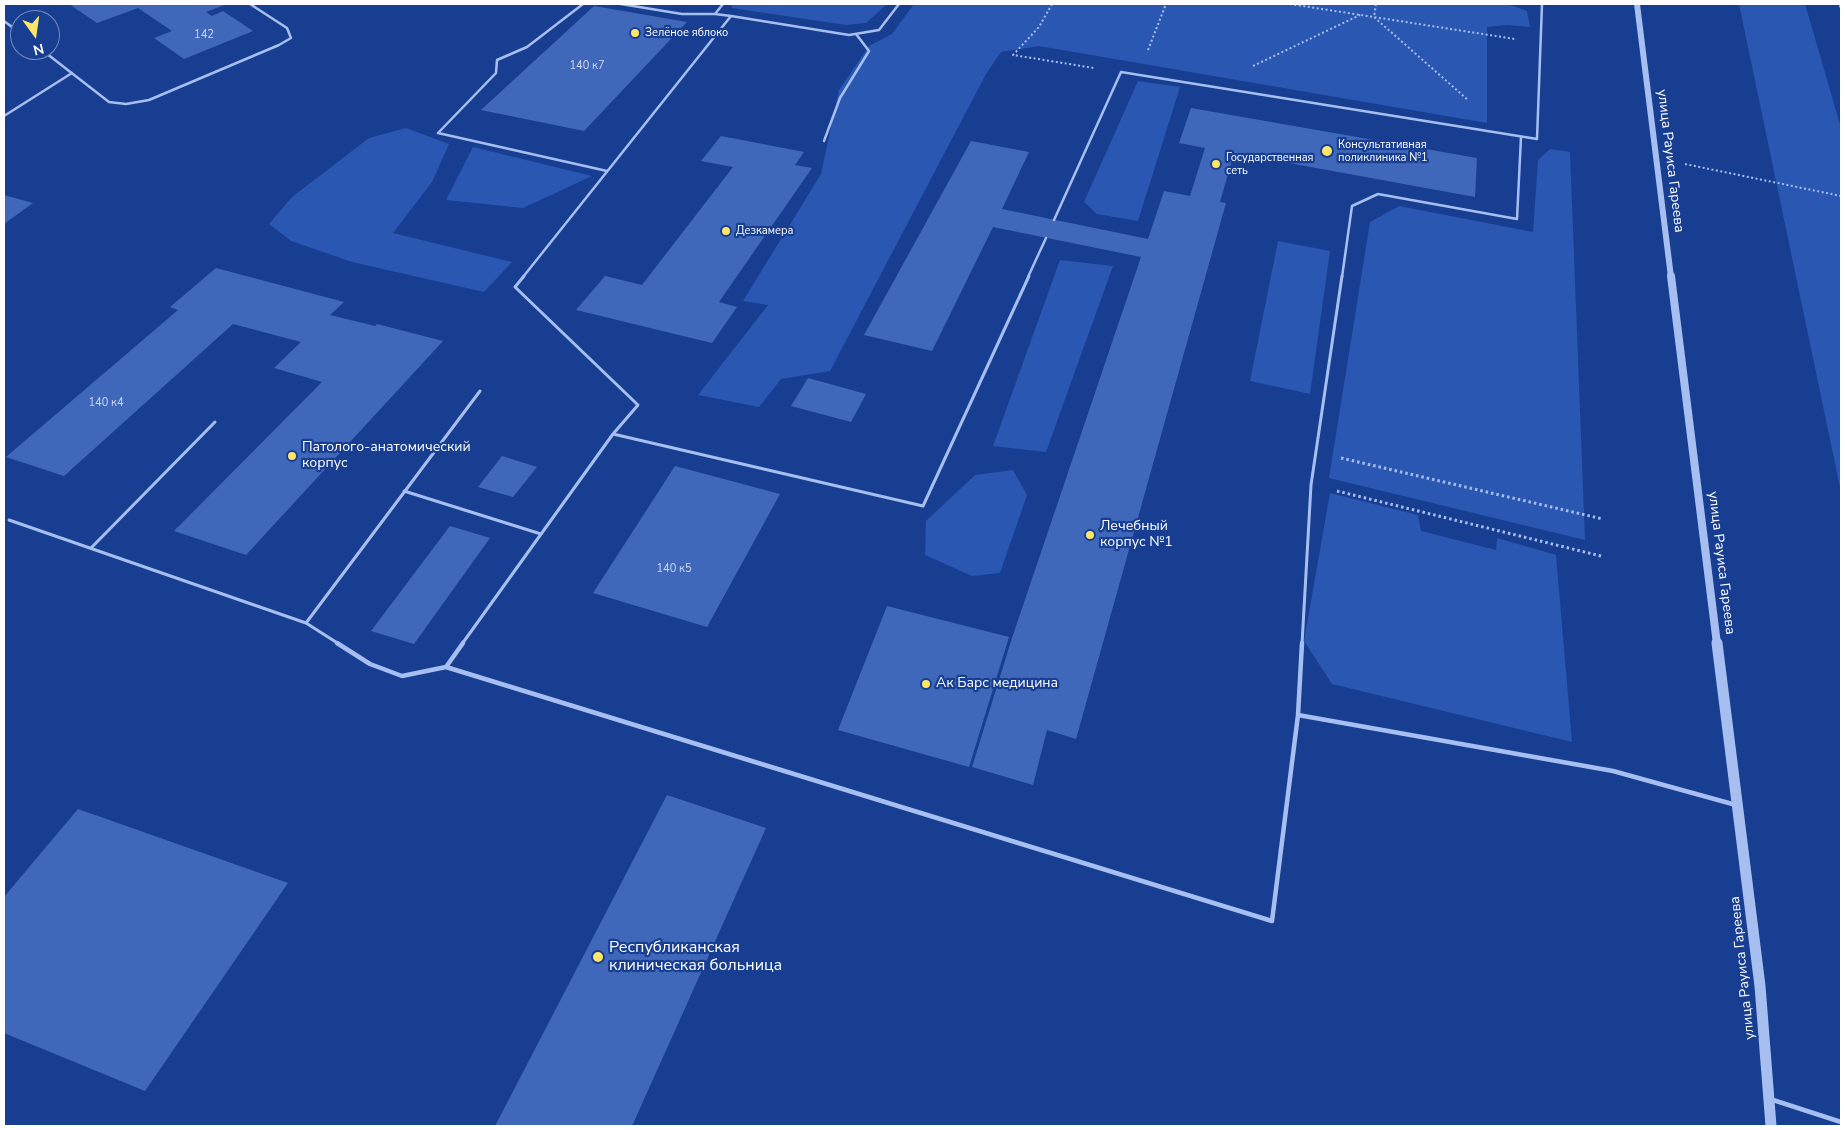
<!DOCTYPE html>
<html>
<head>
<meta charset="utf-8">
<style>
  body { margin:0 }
  #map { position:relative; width:1845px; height:1130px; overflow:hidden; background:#183e92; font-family:"Nunito Sans",sans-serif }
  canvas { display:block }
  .frame { position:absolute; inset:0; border:5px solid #fff; pointer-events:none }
  .north { position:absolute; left:10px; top:10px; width:50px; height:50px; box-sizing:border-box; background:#183e92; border:1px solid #748bbe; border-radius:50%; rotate:166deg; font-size:14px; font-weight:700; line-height:20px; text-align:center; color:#fff }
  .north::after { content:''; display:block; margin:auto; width:18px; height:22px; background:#ffe666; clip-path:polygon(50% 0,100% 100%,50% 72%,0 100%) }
</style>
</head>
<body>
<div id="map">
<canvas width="1845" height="1130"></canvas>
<div class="frame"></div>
<div class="north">N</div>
</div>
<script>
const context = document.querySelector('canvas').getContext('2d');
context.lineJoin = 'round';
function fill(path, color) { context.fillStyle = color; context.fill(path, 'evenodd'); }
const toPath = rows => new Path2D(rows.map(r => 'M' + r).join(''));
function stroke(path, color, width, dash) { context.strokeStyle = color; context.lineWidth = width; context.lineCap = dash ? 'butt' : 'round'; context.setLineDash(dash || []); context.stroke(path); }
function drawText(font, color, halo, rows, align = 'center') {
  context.font = font + ' "Nunito Sans",sans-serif'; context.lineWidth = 4.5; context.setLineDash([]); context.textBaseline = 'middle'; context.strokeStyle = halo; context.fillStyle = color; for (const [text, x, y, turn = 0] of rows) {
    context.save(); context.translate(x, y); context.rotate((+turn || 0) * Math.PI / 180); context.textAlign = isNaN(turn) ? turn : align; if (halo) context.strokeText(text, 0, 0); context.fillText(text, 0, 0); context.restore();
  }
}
const green = toPath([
  [731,4,887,4,866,23,846,25,732,8],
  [914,4,1500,4,1514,6,1527,11,1530,27,1507,25,1487,27,1487,123,1039,46,1001,52,986,74,830,371,781,379,759,407,698,395,768,305,743,301,821,174,839,90,869,46,892,34],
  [1739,4,1805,4,1841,128,1841,492],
  [1138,81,1180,87,1138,221,1097,214,1084,202],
  [406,128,449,144,432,182,393,233,512,262,484,292,352,262,291,241,269,224,292,197,369,138],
  [473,147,592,176,523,208,446,200],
  [1550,149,1570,152,1585,540,1329,478,1370,222,1399,206,1533,232,1538,160],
  [1278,241,1330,251,1310,394,1250,381],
  [1060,260,1113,266,1046,452,993,446],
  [1013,470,1027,495,1000,573,972,576,925,555,926,521,975,475],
  [1330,493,1418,515,1421,531,1496,550,1497,538,1556,555,1572,742,1332,684,1304,641]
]);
const building = toPath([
  [69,4,227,4,206,12,212,16,223,11,253,31,184,59,154,38,172,31,138,8,97,23],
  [594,6,687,22,584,131,481,110],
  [1191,108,1477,158,1475,197,1234,153,1220,202,1226,203,1076,739,1047,730,1033,785,972,767,1012,638,1141,257,993,227,932,351,864,335,971,141,1029,152,1002,209,1148,239,1164,191,1190,196,1205,148,1179,143],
  [721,136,804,152,795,165,812,168,719,302,737,307,712,343,576,310,605,276,642,285,733,167,701,161],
  [4,195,33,203,4,224],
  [216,268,344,302,330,315,375,326,377,324,443,341,246,555,174,531,322,382,274,368,301,342,233,324,64,476,6,457,178,310,170,307],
  [808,378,866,394,851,422,791,406],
  [502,456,537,467,513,497,478,487],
  [675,466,780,494,707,627,593,593],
  [450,526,490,538,414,644,371,631],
  [887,606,1009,637,969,767,838,730],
  [667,795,766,828,632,1126,495,1126],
  [78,809,288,883,145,1091,4,1033,4,897]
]);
const pathFar1 = toPath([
  [1052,4,1039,27,1013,55,1094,68],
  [1290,4,1515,39],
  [1376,4,1374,17,1468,100],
  [1148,50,1166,4],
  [1253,66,1360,15],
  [1685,164,1841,196]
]);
const path = toPath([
  [1341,458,1603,519],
  [1337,491,1601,556]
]);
const serviceFar2 = toPath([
  [583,4,527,47,497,60,496,73,438,133,607,171],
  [621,4,682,14,715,14],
  [731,16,849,35,879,30,899,4],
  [4,21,20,33],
  [42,50,109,102,126,104,149,100,279,45,291,38,287,28,250,4],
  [4,116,72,73],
  [824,141,840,98,869,51,856,34],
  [1054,220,1121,72,1537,139,1542,4],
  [523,277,731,16,715,14,723,4],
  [1028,277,1046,238],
  [1342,277,1352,206,1378,194,1517,219,1521,137]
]);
const serviceFar1 = toPath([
  [524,276,515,287,638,405,613,434,923,506,1029,276],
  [404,491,541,534],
  [9,520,306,623,339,644],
  [91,548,215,422],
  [306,623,480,391],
  [462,644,613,434],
  [1302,644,1311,485,1342,276]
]);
const service = toPath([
  [337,643,370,664,402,676,446,667,1272,921,1298,715,1302,643],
  [446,667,463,643],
  [1298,715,1613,771,1736,805],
  [1770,1099,1841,1122]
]);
const minor = toPath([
  [1841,4,1841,6]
]);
const tertiaryFar2 = toPath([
  [1637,4,1671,277]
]);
const tertiaryFar1 = toPath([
  [1671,276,1717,644]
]);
const tertiary = toPath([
  [1717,643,1760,986,1771,1126]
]);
const markers = [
  [635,33,5,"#ffe666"],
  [1327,151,6,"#ffe666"],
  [1216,164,5,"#ffe666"],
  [726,231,5,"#ffe666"],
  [292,456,5,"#ffe666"],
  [1090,535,5,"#ffe666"],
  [926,684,5,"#ffe666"],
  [598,957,6,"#ffe666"]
];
const farPoinames = [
  ["Зелёное яблоко",645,33],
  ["Консультативная",1338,145],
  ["поликлиника №1",1338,158],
  ["Государственная",1226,158],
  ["сеть",1226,171],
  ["Дезкамера",736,231]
];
const numberNames = [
  ["142",204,35],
  ["140 к7",587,66],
  ["140 к4",106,403],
  ["140 к5",674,569]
];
const streetNames = [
  ["улица Рауиса Гареева",1670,161,83],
  ["улица Рауиса Гареева",1721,563,83],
  ["улица Рауиса Гареева",1743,968,-96]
];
const poiNames = [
  ["Патолого-анатомический",302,448],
  ["корпус",302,464],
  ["Лечебный",1100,527],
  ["корпус №1",1100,543],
  ["Ак Барс медицина",936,684]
];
const nearPoinames = [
  ["Республиканская",609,948],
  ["клиническая больница",609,966]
];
fill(green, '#2a57b1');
fill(building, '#4068ba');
stroke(pathFar1, '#a7bff0', 2, [2, 2.5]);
stroke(path, '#a7bff0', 3, [2.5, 3]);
stroke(serviceFar2, '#a7bff0', 2.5);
stroke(serviceFar1, '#a7bff0', 3);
stroke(service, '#a7bff0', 4.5);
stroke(minor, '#a7bff0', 4);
stroke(tertiaryFar2, '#a7bff0', 6);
stroke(tertiaryFar1, '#a7bff0', 8);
stroke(tertiary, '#a7bff0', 11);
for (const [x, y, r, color] of markers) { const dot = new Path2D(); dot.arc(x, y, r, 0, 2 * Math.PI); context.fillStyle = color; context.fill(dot); stroke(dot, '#183e92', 2); }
drawText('11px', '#fff', '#183e92', farPoinames, 'left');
drawText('11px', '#cfd9ee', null, numberNames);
drawText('14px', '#fff', '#183e92', streetNames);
drawText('14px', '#fff', '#183e92', poiNames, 'left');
drawText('16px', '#fff', '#183e92', nearPoinames, 'left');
</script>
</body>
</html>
